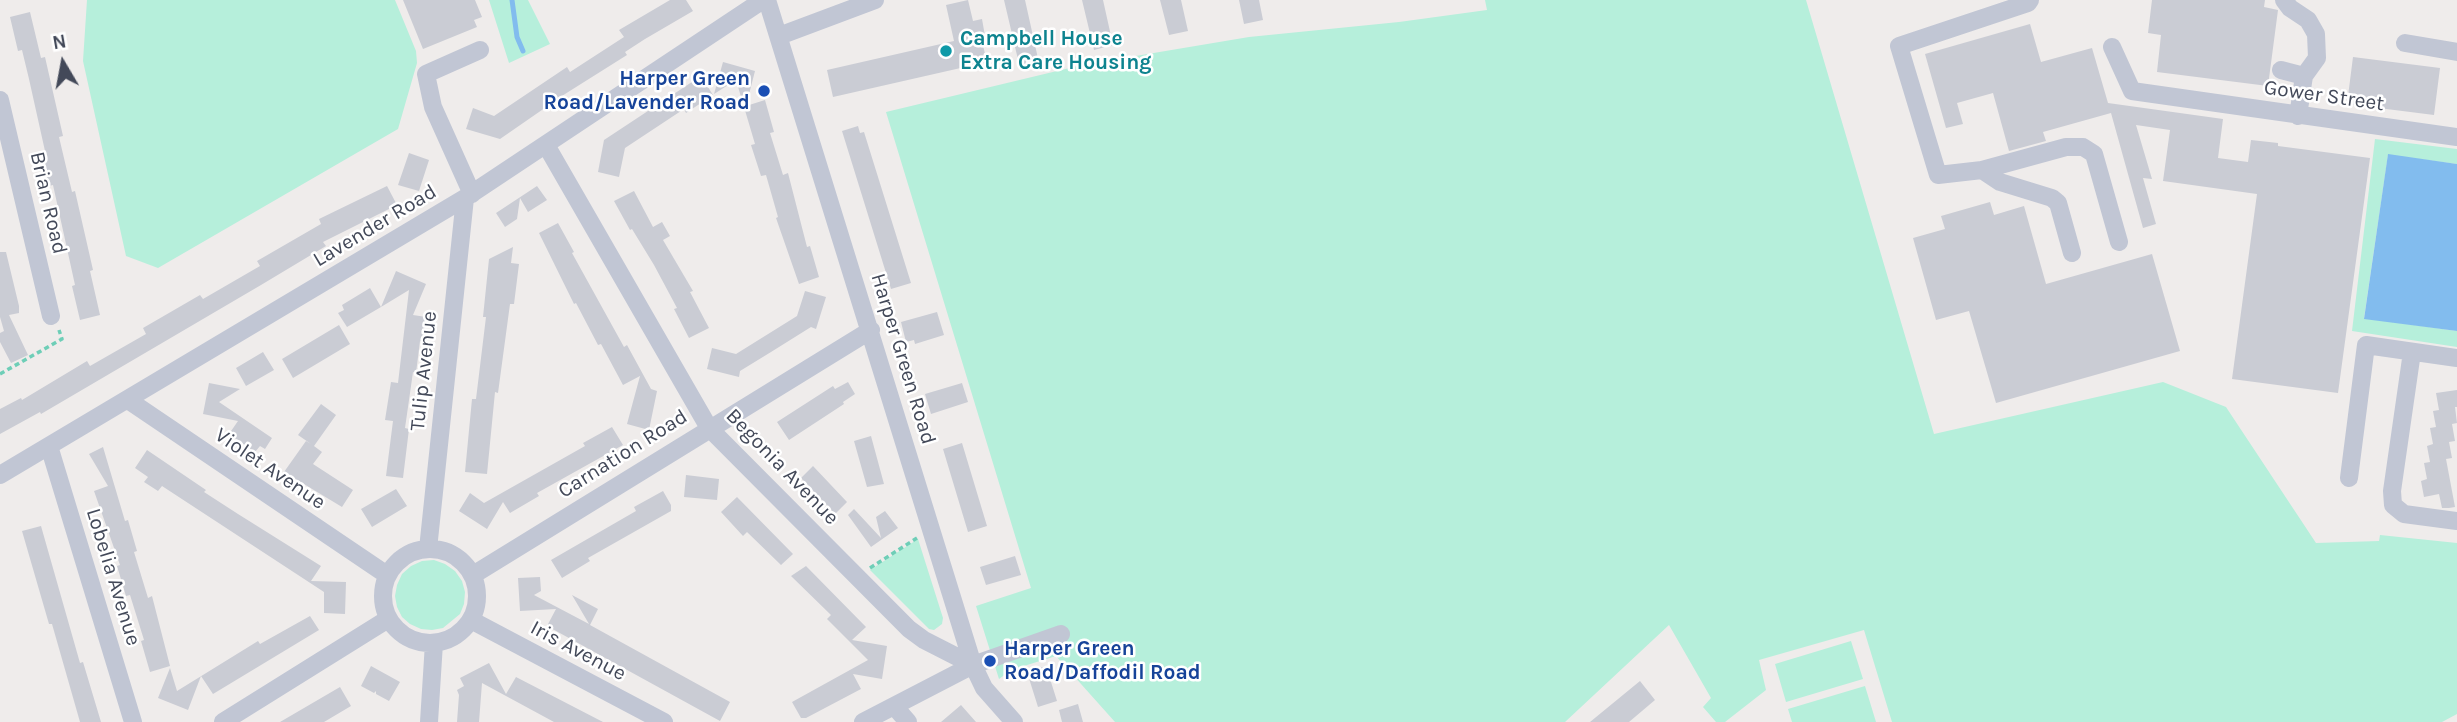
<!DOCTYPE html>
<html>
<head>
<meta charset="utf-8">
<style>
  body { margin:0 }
  #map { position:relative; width:2457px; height:722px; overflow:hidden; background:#efeceb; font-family:Karla,sans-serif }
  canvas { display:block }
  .north { position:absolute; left:28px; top:28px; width:70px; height:70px; -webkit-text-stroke:5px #fff; paint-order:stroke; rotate:350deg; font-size:19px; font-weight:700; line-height:28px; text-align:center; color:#434959 }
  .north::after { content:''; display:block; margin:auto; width:24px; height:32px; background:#434959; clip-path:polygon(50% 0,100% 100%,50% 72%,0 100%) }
</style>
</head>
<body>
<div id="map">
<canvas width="2457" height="722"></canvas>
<div class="north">N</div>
</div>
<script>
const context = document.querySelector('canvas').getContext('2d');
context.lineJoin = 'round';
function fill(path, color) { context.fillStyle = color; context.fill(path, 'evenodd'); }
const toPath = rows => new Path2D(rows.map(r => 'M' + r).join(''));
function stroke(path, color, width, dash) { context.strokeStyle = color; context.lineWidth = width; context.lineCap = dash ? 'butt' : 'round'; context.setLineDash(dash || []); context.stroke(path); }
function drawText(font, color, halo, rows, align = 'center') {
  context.font = font + ' Karla,sans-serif'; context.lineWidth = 5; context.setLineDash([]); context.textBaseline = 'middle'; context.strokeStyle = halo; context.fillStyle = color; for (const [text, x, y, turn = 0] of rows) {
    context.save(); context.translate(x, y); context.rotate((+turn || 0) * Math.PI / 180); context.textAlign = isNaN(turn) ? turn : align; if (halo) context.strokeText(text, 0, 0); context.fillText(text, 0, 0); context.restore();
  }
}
const green = toPath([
  [87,0,395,0,416,51,417,63,398,129,158,268,126,256,83,61],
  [489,0,528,0,550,44,509,63],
  [1485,0,1806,0,1934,434,2163,382,2226,407,2316,543,2379,541,2380,535,2457,543,2457,714,2442,722,1892,722,1864,630,1759,660,1766,690,1725,722,1716,722,1703,707,1711,698,1669,625,1565,722,1115,722,1056,656,1011,670,999,679,976,606,1031,588,886,112,1082,65,1249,37,1399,22,1487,10],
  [2375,139,2457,149,2457,164,2388,155,2364,318,2457,331,2457,347,2352,331],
  [918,539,943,618,942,624,934,630,929,629,870,570],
  [434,560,445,564,455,571,462,581,465,592,464,604,460,614,443,628,432,630,421,629,410,624,402,617,397,607,395,596,397,585,402,574,411,566,422,561],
  [1851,641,1863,679,1786,702,1775,664],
  [1865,686,1876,722,1792,722,1788,709]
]);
const water = toPath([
  [2388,154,2457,164,2457,331,2364,319]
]);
const stream = toPath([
  [512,0,517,37,523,51]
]);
const building = toPath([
  [403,0,475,0,482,17,474,20,477,27,423,49],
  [670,0,686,0,693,11,645,39,625,52,627,55,565,94,500,139,466,129,473,108,494,116,567,67,570,72,624,37,619,30],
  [968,0,973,21,982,19,985,36,981,37,987,62,833,97,827,70,954,41,946,5],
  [1004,0,1025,0,1039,63,1020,68],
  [1082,0,1103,0,1113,45,1094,50],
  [1160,0,1181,0,1188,31,1169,35],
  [1239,0,1259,0,1263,20,1244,24],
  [2152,0,2265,0,2264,7,2278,10,2268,86,2157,72,2161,35,2148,33],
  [30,12,41,58,45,57,63,136,59,137,72,192,75,191,93,270,90,271,100,315,80,320,72,286,75,285,53,185,49,186,41,152,45,151,29,79,22,50,18,51,10,17],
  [2030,24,2041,62,2092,48,2108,103,2223,119,2218,158,2248,162,2251,140,2278,143,2278,146,2370,158,2338,393,2232,379,2257,194,2163,181,2170,130,2136,125,2152,179,2143,178,2156,224,2143,228,2111,113,2043,132,2046,141,2009,151,1993,93,1957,103,1963,124,1946,128,1925,54],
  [2353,57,2440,68,2434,115,2347,104],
  [723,62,755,71,746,106,765,100,774,132,770,133,783,175,788,173,807,247,810,246,819,277,799,284,776,218,778,217,766,175,761,176,751,145,755,144,736,80,714,94],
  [701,76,713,95,686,113,684,109,625,148,619,177,598,172,604,140],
  [858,126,860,133,864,132,911,283,891,289,842,131],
  [409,153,429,160,419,191,398,185],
  [387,186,397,205,323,242,326,246,261,285,41,414,40,412,0,434,0,409,21,398,22,400,87,361,90,366,146,334,143,328,200,295,203,299,260,266,257,261,321,224,319,219],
  [537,186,547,200,528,212,520,198,517,219,505,227,496,213],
  [634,191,653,227,662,222,670,236,663,240,693,291,690,292,709,328,689,338,674,309,677,308,654,265,632,229,630,230,614,201],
  [1990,202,1994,215,2024,206,2046,284,2152,254,2180,351,1996,403,1969,311,1936,320,1913,238,1945,229,1941,216],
  [558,223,574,252,572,253,624,347,627,345,651,389,657,391,649,430,627,424,640,376,623,385,601,344,598,345,576,303,574,304,539,233],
  [513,247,511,263,519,264,514,304,510,304,498,393,495,392,487,474,465,472,472,399,476,399,486,317,483,317,489,259],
  [0,252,6,252,19,306,19,313,9,315,28,355,11,363,0,342,0,333,4,331,0,317],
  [396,271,426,284,413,315,426,317,423,341,420,341,416,373,413,372,405,428,409,429,403,478,386,476,393,421,385,420,391,382,398,383,409,290,381,307],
  [370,288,381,307,347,327,338,313,344,310,342,305],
  [805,291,826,297,816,329,811,327,771,352,740,371,739,377,707,369,712,348,736,354,797,316],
  [937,312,944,335,915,344,914,340,906,342,901,322],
  [339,325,350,344,293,378,282,359],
  [263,352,274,370,246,386,236,368],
  [848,382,855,394,843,402,844,404,789,440,777,422,833,386,835,389],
  [209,383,240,389,219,402,272,438,265,449,260,446,255,452,229,434,238,421,203,414],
  [962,383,968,402,931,414,925,394],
  [2457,390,2457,407,2455,407,2457,423,2452,424,2455,441,2449,442,2452,458,2446,459,2455,507,2449,508,2442,508,2439,494,2424,497,2421,481,2427,479,2424,463,2430,462,2427,446,2433,444,2430,428,2436,427,2433,411,2439,410,2436,393],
  [321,404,336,415,314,446,322,452,313,464,353,490,342,507,284,472,306,441,311,444,298,435],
  [612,427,623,445,537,493,539,496,510,513,503,502,487,529,459,511,470,493,484,503,585,446,583,443],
  [871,436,884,484,867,487,854,441],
  [962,443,987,526,968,532,943,449],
  [103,447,125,521,128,520,137,551,134,552,148,598,152,596,170,666,150,672,141,641,144,640,130,595,126,596,117,566,120,565,94,491,108,486,89,454],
  [147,450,206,490,204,492,238,514,321,566,311,581,346,582,345,614,324,613,324,592,162,486,158,491,144,482,148,477,135,468],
  [813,466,847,502,835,514,801,478],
  [686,475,719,479,717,500,684,497],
  [396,489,407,506,372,527,361,509],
  [663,491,671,505,671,511,588,558,590,561,562,578,551,560,636,511,634,507],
  [737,497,793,554,781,565,747,532,743,536,721,512],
  [854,509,881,538,876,517,885,511,898,528,871,547,848,515],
  [41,526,80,663,83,662,101,722,80,722,52,624,49,624,22,531],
  [1015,556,1021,575,986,585,980,567],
  [806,566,866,627,852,640,887,646,882,679,853,674,861,689,806,718,801,718,792,702,868,660,827,619,831,615,791,576],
  [540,577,541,591,534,595,589,624,572,595,598,609,590,625,730,702,720,721,547,626,556,609,520,611,518,578],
  [310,616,319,630,213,694,201,676,188,710,158,698,170,668,177,691,258,641,260,644],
  [489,663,506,694,516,677,603,722,554,722,482,683,479,722,457,722,459,695,457,690,464,686,460,678],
  [371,666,400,682,389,701,376,694,376,691,374,693,361,686],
  [1046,666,1057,701,1038,707,1027,672],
  [1640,681,1655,700,1629,722,1590,722],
  [340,687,351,706,324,722,280,722],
  [1078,704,1083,722,1062,722,1059,710],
  [961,705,976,722,941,722]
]);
const path = toPath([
  [0,374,62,339,59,330],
  [870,568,917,538]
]);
const minor = toPath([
  [767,0,973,665,984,688,1014,722],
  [2030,0,2028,3,1899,46,1938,175,1982,170,2000,182,2052,198,2058,203,2072,253],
  [2284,0,2290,8,2308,20,2316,34,2317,58,2304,76,2298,116],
  [779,36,875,0],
  [2405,43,2457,52],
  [2112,47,2132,91,2457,137],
  [2281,70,2304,76],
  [0,100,51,316],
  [546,145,709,428,909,629,924,640,973,665],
  [1982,170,2066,147,2083,147,2094,154,2119,242],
  [472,194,433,107,426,74,480,50],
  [2412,352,2392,491,2393,505,2404,514,2457,521],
  [128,400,387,575],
  [49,446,133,722],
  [0,475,465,198,763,0],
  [2349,478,2366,345,2457,358],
  '383 596a47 47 0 1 1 94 0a47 47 0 1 1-94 0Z',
  [428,549,465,198],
  [473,575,871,330],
  [471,620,664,722],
  [894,706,908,722],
  [223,722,388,619],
  [429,722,434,643],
  [863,722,973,665,1061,634]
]);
const markers = [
  [946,51,7,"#0f9aa8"],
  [764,91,7,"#1a4fb4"],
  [990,661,7,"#1a4fb4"]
];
const cultureNames = [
  ["Campbell House",960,39],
  ["Extra Care Housing",960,63]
];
const transitNames = [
  ["Harper Green",750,79],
  ["Road/Lavender Road",750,103],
  ["Harper Green",1004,649,"left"],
  ["Road/Daffodil Road",1004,673,"left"]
];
const streetNames = [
  ["Gower Street",2324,96,8],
  ["Brian Road",48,203,77],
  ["Lavender Road",375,226,-31],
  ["Harper Green Road",903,359,73],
  ["Tulip Avenue",424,371,-84],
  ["Carnation Road",623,454,-32],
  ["Begonia Avenue",782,467,46],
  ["Violet Avenue",270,469,34],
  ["Lobelia Avenue",113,577,73],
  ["Iris Avenue",578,651,28]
];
fill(green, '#b6efdb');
fill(water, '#82bcee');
stroke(stream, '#82bcee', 5);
fill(building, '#caccd4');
stroke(path, '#6eceb7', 3.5, [5, 3.5]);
stroke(minor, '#c1c6d4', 18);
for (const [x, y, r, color] of markers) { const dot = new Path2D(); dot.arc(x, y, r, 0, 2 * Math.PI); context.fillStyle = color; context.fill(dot); stroke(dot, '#fff', 2.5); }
drawText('bold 21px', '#0d838f', '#fff', cultureNames, 'left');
drawText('bold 21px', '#164399', '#fff', transitNames, 'right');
drawText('21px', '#434959', '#fff', streetNames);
</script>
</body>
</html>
